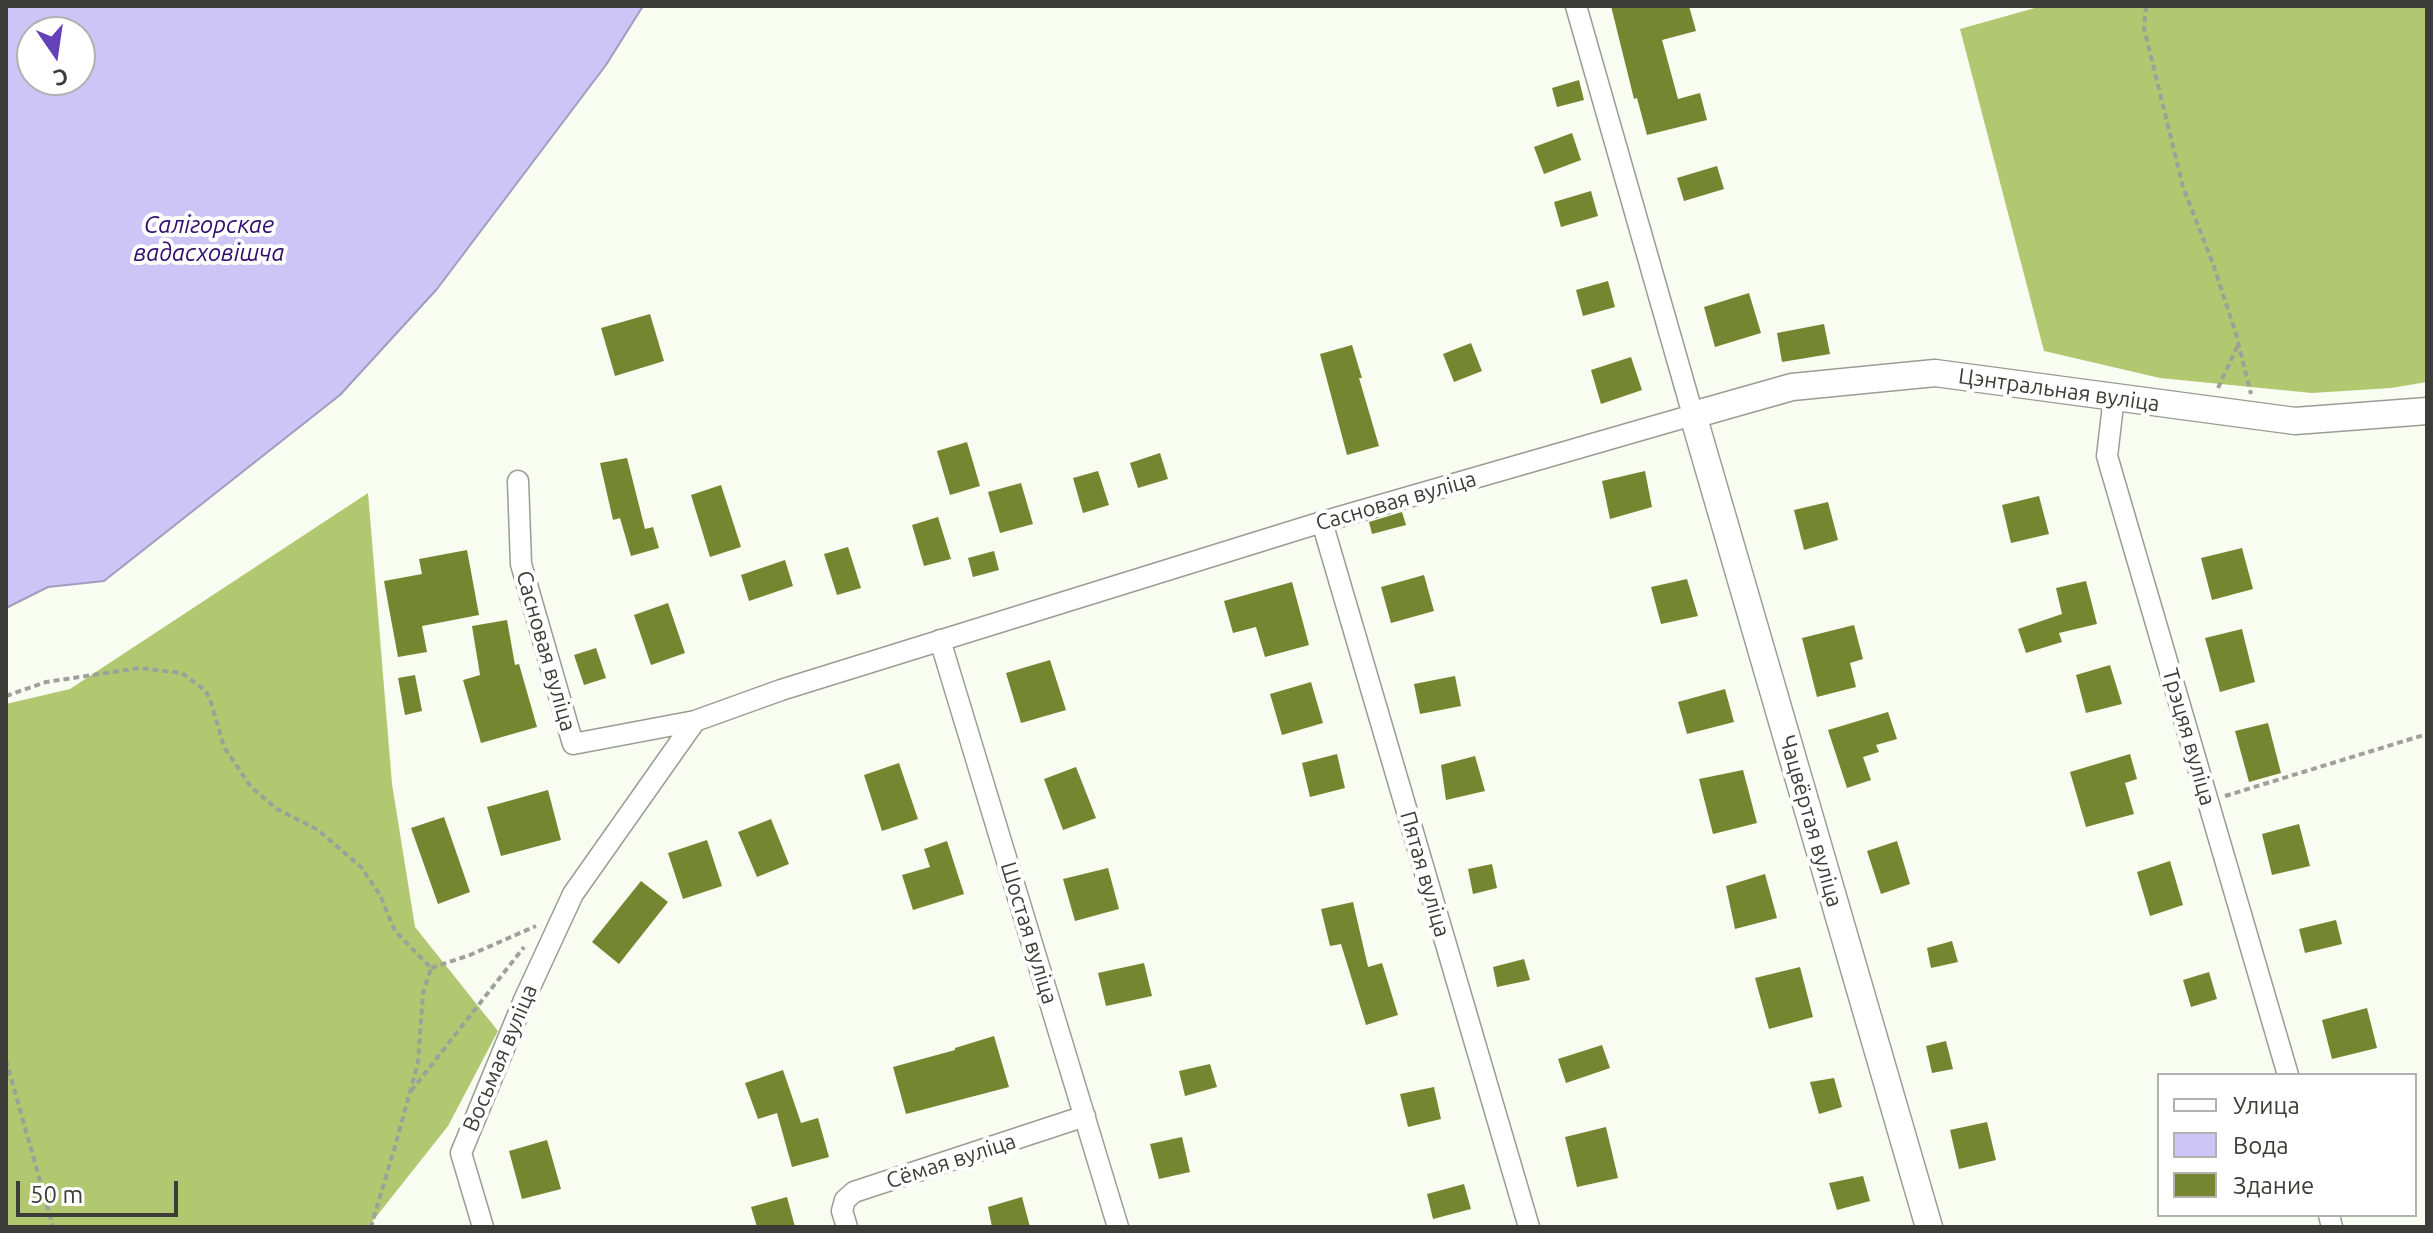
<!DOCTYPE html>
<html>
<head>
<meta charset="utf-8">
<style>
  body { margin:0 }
  #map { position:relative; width:2433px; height:1233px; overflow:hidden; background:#f8fcf1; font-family:Ubuntu,sans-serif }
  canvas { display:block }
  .frame { position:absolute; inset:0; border:8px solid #3c3d39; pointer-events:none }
  .legend { position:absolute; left:2157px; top:1073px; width:260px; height:144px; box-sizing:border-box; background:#fff; border:2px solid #b1b1b0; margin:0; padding:10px 14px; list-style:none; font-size:24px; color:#3c3d39 }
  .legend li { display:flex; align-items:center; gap:16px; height:40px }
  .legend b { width:40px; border:2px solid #b1b1b0 }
  .north { position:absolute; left:16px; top:16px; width:80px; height:80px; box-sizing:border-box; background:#fff; border:2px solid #b1b1b0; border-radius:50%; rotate:167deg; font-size:22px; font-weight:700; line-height:32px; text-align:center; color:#3c3d39 }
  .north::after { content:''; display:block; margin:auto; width:28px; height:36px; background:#6440b9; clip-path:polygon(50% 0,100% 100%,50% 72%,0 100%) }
  .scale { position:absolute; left:16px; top:1181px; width:162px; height:36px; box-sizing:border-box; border:4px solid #3c3d39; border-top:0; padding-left:10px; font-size:24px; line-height:28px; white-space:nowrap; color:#3c3d39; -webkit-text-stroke:6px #fff; paint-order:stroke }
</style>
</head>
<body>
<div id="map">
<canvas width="2433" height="1233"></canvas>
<div class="frame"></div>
<ul class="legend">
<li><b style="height:10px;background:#fff"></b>Улица</li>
<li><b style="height:22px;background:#ccc5f6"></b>Вода</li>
<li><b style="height:22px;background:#748730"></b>Здание</li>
</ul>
<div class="north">С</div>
<div class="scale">50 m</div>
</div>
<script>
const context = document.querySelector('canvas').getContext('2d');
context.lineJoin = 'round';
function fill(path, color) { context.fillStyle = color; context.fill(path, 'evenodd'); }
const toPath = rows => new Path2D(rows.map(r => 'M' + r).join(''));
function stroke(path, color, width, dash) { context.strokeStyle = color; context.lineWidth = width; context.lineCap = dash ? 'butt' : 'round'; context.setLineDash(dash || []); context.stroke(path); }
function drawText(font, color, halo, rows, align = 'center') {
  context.font = font + ' Ubuntu,sans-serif'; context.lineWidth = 8; context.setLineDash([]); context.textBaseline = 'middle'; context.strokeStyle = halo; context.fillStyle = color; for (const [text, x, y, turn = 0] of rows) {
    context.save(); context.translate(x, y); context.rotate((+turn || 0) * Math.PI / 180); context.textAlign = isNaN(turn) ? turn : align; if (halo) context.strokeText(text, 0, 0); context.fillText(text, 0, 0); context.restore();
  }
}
const forest = toPath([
  [2042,6,2427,6,2427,382,2391,388,2312,393,2160,378,2044,351,1960,29],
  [368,493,392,784,415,927,498,1031,448,1126,368,1227,6,1227,6,704,70,689]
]);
const water = toPath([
  [6,6,643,6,606,65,437,289,340,395,104,581,48,587,6,608,6,6],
  [32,32,80,32,80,80,32,80,32,32]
]);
const building = toPath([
  [1611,6,1689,6,1696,31,1662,40,1678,99,1700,93,1707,120,1647,135,1637,98,1634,99],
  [1579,80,1584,100,1557,107,1552,88],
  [1572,133,1581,160,1544,174,1534,147],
  [1717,166,1724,189,1684,201,1677,178],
  [1591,191,1598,216,1561,227,1554,202],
  [1608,281,1615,307,1583,316,1576,290],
  [1749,293,1761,333,1715,347,1704,307],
  [650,314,664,361,615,376,601,328],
  [1824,324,1830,354,1782,362,1777,333],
  [1471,343,1482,371,1454,382,1443,354],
  [1352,345,1362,378,1359,378,1379,446,1347,455,1320,354],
  [1631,357,1642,390,1601,404,1591,370],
  [967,442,980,486,950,495,937,451],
  [1160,453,1168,479,1138,488,1130,463],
  [627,458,645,529,653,527,659,548,631,556,620,518,613,520,600,463],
  [1098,471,1109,505,1083,513,1073,478],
  [1645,471,1652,507,1610,519,1602,481],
  [1021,483,1033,524,1000,533,988,492],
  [721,485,741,547,710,557,691,495],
  [2039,496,2049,534,2011,543,2002,505],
  [1828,502,1838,540,1804,550,1794,510],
  [1402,512,1406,525,1372,534,1369,522],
  [938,517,951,559,924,566,912,525],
  [848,547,861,588,837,595,824,554],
  [2242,548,2253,589,2212,600,2201,558],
  [467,550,479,615,422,626,427,652,398,657,384,581,422,574,419,559],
  [994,551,999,570,973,577,968,558],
  [785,560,793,586,749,601,741,575],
  [1424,575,1434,611,1391,623,1381,587],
  [1687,579,1698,616,1661,624,1651,587],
  [2086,581,2097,624,2059,633,2062,642,2026,653,2018,629,2062,614,2056,588],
  [1292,582,1309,645,1265,657,1256,627,1233,633,1224,601],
  [668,603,685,653,651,665,634,615],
  [507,620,515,665,519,664,537,727,481,743,463,680,480,675,472,626],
  [1854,625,1863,659,1850,663,1856,687,1817,697,1802,638],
  [2242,629,2255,682,2220,692,2205,638],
  [596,648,606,678,584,685,574,655],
  [1050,660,1066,710,1021,723,1006,673],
  [2110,665,2122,704,2086,713,2076,675],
  [415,675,422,711,405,715,398,678],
  [1455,676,1461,706,1420,714,1414,684],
  [1311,682,1323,723,1282,735,1270,694],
  [1725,689,1734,722,1687,734,1678,702],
  [1888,712,1897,739,1876,745,1879,752,1863,757,1871,780,1847,788,1828,730],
  [2268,723,2281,773,2249,782,2235,731],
  [1337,754,1345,788,1310,797,1302,763],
  [2130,754,2137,779,2125,783,2134,814,2086,827,2070,772],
  [1475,756,1485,791,1446,800,1441,765],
  [899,763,918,819,882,831,864,775],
  [1076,767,1096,818,1063,830,1044,779],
  [1743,770,1757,823,1713,834,1699,779],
  [548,790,561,840,501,856,487,807],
  [444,817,470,892,438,904,411,828],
  [771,819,789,864,757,877,738,832],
  [2299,824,2310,866,2272,875,2262,834],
  [707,840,722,886,683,899,668,853],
  [947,841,964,894,913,910,902,875,930,867,924,849],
  [1897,841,1910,884,1881,894,1867,851],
  [2170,861,2183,905,2150,916,2137,872],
  [1492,864,1497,888,1473,894,1468,869],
  [1108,868,1119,909,1075,921,1063,879],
  [1765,874,1777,918,1735,929,1726,886],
  [641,881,668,902,619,964,592,942],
  [1353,902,1368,967,1382,963,1398,1015,1366,1025,1341,944,1330,946,1321,909],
  [2336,920,2342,944,2305,953,2299,929],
  [1952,941,1958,962,1931,968,1927,948],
  [1524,959,1530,980,1497,987,1493,967],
  [1144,963,1152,996,1106,1006,1098,973],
  [1800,967,1813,1017,1769,1029,1755,978],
  [2209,972,2217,999,2191,1007,2183,980],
  [2367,1008,2377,1048,2332,1059,2322,1020],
  [994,1036,1009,1087,906,1114,893,1067,955,1050,955,1048],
  [1946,1041,1953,1069,1932,1073,1926,1046],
  [1602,1045,1610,1068,1566,1083,1558,1059],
  [1210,1064,1217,1087,1185,1096,1179,1071],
  [783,1070,801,1123,818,1118,829,1157,792,1167,777,1113,758,1119,745,1083],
  [1834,1078,1842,1107,1819,1114,1810,1082],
  [1434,1087,1441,1119,1408,1127,1400,1094],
  [1987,1122,1996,1160,1959,1169,1950,1130],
  [1606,1127,1618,1178,1577,1187,1565,1137],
  [1182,1137,1190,1172,1159,1179,1150,1144],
  [547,1140,561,1189,522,1199,509,1151],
  [1863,1176,1870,1201,1837,1210,1829,1183],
  [1464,1184,1471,1209,1433,1219,1427,1194],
  [787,1197,795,1227,757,1227,751,1207],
  [1022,1197,1030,1227,992,1227,988,1207]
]);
const path = toPath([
  [2146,6,2144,28,2183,187,2213,264,2236,334,2251,394],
  [2218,388,2238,345],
  [6,696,46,682,140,668,182,673,205,690,210,699,224,747,251,787,277,809,318,830,361,867,380,895,395,931,431,968,423,993,418,1062,396,1143,371,1227],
  [2225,796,2427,734],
  [431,968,470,955,536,926],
  [6,1060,53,1227],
  [411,1091,524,947]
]);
const minor = toPath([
  [2114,397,2107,456,2288,1075],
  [518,481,521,564,573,744,695,721,781,690,1322,522,1693,415,1576,6],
  [1322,522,1529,1227],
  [940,640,1118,1227],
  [2329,1215,2332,1227],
  [483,1227,461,1153,524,1000,573,894,695,721],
  [847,1227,842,1211,845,1200,854,1192,1085,1116]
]);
const tertiary = toPath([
  [1929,1227,1693,415,1792,387,1935,373,2295,421,2427,411]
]);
const streetNames = [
  ["Цэнтральная вуліца",2059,390,8],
  ["Сасновая вуліца",1396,501,-16],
  ["Сасновая вуліца",546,651,74],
  ["Трэцяя вуліца",2189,737,74],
  ["Чацвёртая вуліца",1811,821,74],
  ["Пятая вуліца",1425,874,74],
  ["Шостая вуліца",1029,933,73],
  ["Восьмая вуліца",500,1058,-67],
  ["Сёмая вуліца",951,1161,-18]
];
const waterNames = [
  ["Салігорскае",209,225],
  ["вадасховішча",209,253]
];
fill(forest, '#b1c770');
fill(water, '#ccc5f6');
stroke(water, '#a19cbd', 2);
fill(building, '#748730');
stroke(minor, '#9a9d94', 23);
stroke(tertiary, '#9a9d94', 29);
stroke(path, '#9ea199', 4, [6, 4]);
stroke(minor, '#fff', 20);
stroke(tertiary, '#fff', 26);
drawText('22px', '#3c3d39', '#fff', streetNames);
drawText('italic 24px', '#320e6c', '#fff', waterNames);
</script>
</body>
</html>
